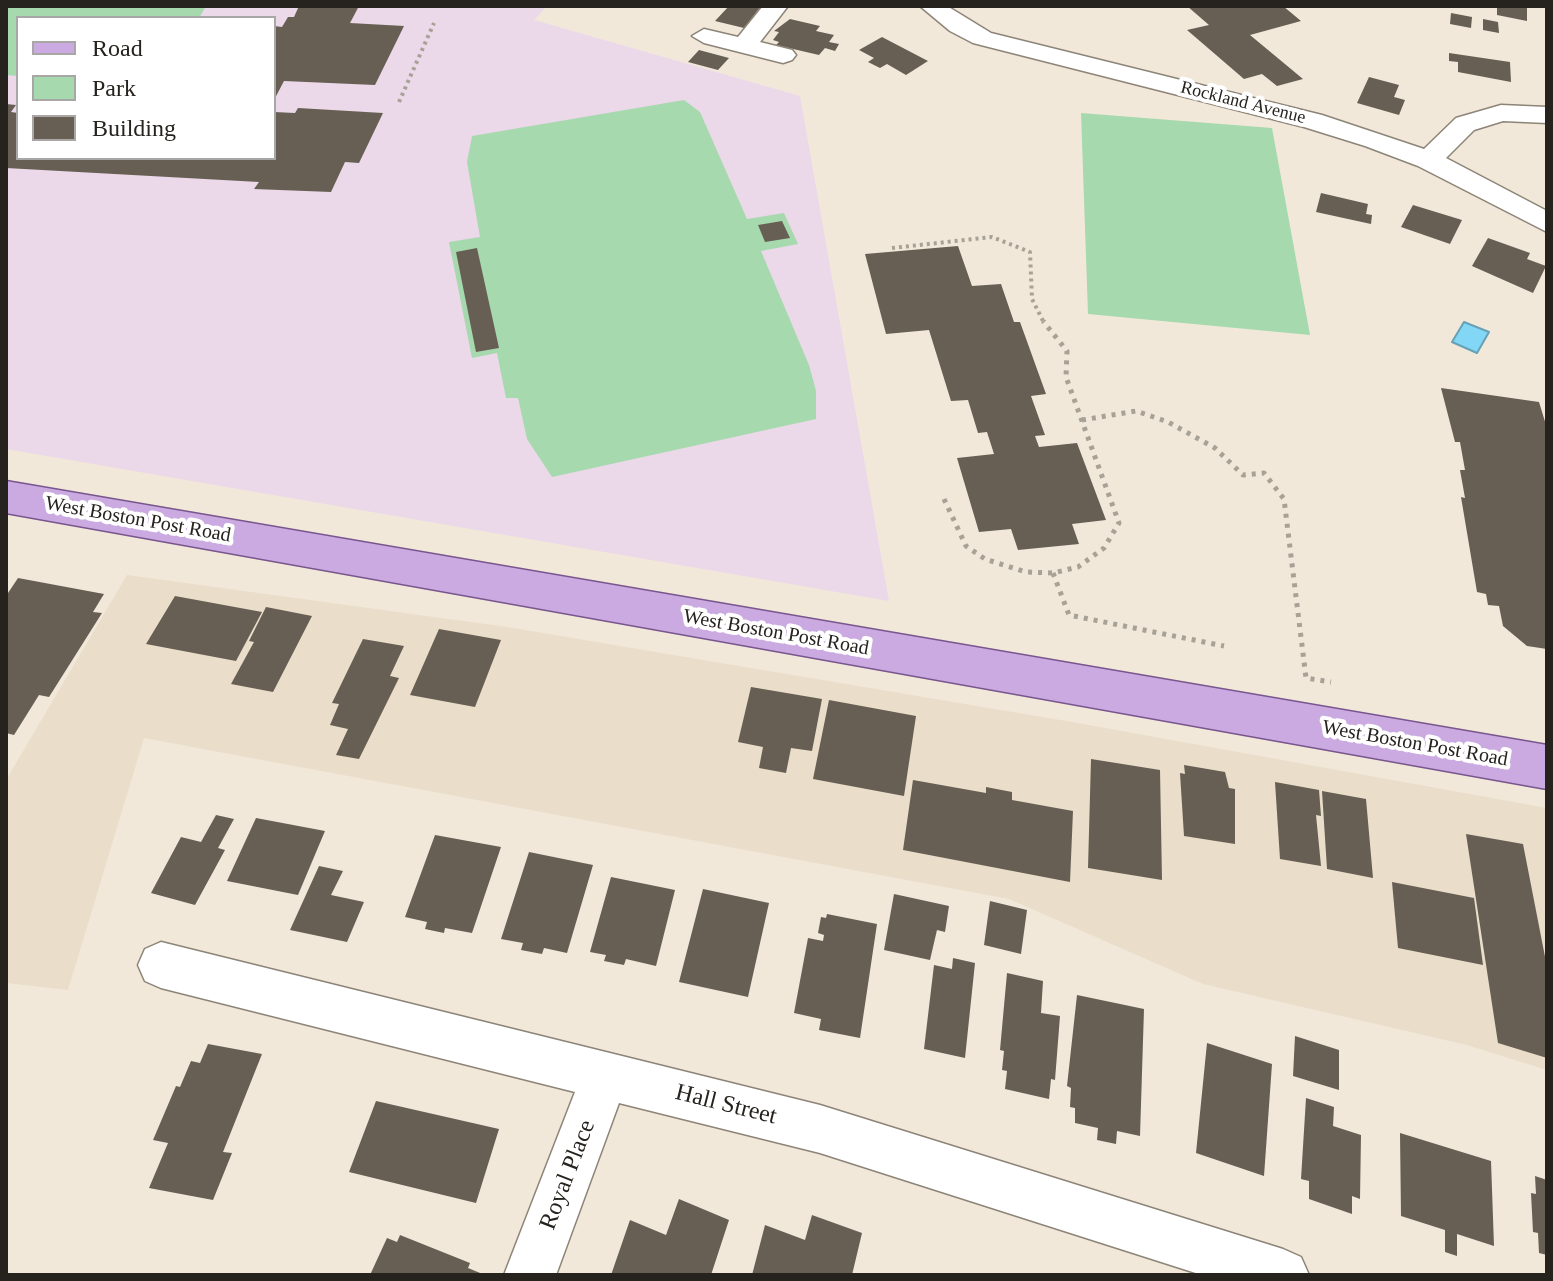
<!DOCTYPE html>
<html>
<head>
<meta charset="utf-8">
<style>
  body { margin:0 }
  #map { position:relative; width:1553px; height:1281px; overflow:hidden; background:#f1e8da; font-family:Georgia,serif }
  canvas { display:block }
  .frame { position:absolute; inset:0; border:8px solid #26231e; pointer-events:none }
  .legend { position:absolute; left:16px; top:16px; width:260px; height:144px; box-sizing:border-box; background:#fff; border:2px solid #a8a7a5; margin:0; padding:10px 14px; list-style:none; font-size:24px; color:#26231e }
  .legend li { display:flex; align-items:center; gap:16px; height:40px }
  .legend b { width:40px; border:2px solid #a8a7a5 }
</style>
</head>
<body>
<div id="map">
<canvas width="1553" height="1281"></canvas>
<div class="frame"></div>
<ul class="legend">
<li><b style="height:10px;background:#caaae0"></b>Road</li>
<li><b style="height:22px;background:#a7d9ae"></b>Park</li>
<li><b style="height:22px;background:#675f54"></b>Building</li>
</ul>
</div>
<script>
const context = document.querySelector('canvas').getContext('2d');
context.lineJoin = 'round';
function fill(path, color) { context.fillStyle = color; context.fill(path, 'evenodd'); }
const toPath = rows => new Path2D(rows.map(r => 'M' + r).join(''));
function stroke(path, color, width, dash) { context.strokeStyle = color; context.lineWidth = width; context.lineCap = dash ? 'butt' : 'round'; context.setLineDash(dash || []); context.stroke(path); }
function drawText(font, color, halo, rows, align = 'center') {
  context.font = font + ' Georgia,serif'; context.lineWidth = 8; context.setLineDash([]); context.textBaseline = 'middle'; context.strokeStyle = halo; context.fillStyle = color; for (const [text, x, y, turn = 0] of rows) {
    context.save(); context.translate(x, y); context.rotate((+turn || 0) * Math.PI / 180); context.textAlign = isNaN(turn) ? turn : align; if (halo) context.strokeText(text, 0, 0); context.fillText(text, 0, 0); context.restore();
  }
}
const built = toPath([
  [127,575,507,627,1072,722,1547,808,1547,1070,1467,1045,1203,984,1009,899,144,738,68,990,6,983,6,780]
]);
const education = toPath([
  [6,6,547,6,534,20,800,96,889,601,6,449],
  [18,18,274,18,274,158,18,158]
]);
const green = toPath([
  [6,6,206,6,199,18,18,18,18,76,6,75],
  [684,100,700,112,747,219,784,213,798,244,761,251,809,365,816,391,816,419,552,477,527,439,518,398,506,398,497,353,472,358,449,242,480,237,467,162,472,136],
  [1081,113,1272,128,1310,335,1088,314]
]);
const water = toPath([
  [1464,322,1489,332,1477,353,1452,342,1464,322]
]);
const building = toPath([
  [299,6,359,6,350,23,404,26,375,85,284,81,274,100,274,26,282,27,288,17,294,17],
  [729,6,761,6,744,28,715,21],
  [1187,6,1283,6,1301,21,1250,35,1303,79,1277,86,1262,74,1244,79,1187,30,1209,25],
  [1497,6,1527,6,1527,21,1497,15],
  [1451,13,1472,17,1471,28,1450,24],
  [790,19,820,26,816,31,834,35,829,42,839,44,835,51,825,48,819,55,776,45,779,42,773,40,779,32,774,31],
  [1483,19,1498,22,1499,33,1483,30],
  [882,37,928,61,906,75,887,64,880,68,868,62,874,58,859,50],
  [699,50,729,58,718,70,688,62],
  [1449,53,1510,62,1511,82,1458,72,1458,62,1449,61],
  [1369,77,1399,85,1394,97,1405,100,1399,115,1357,103],
  [6,104,16,105,11,112,18,113,18,158,274,158,274,112,295,113,298,108,383,113,359,163,345,162,331,192,254,189,259,182,6,168],
  [1321,193,1368,204,1366,214,1372,215,1371,224,1316,212],
  [1413,205,1462,220,1450,244,1401,227],
  [782,221,790,238,765,242,758,225],
  [1488,238,1530,253,1527,259,1546,266,1533,293,1472,266],
  [958,246,972,286,1001,284,1014,322,1020,322,1046,394,1031,396,1045,435,1035,436,1039,447,1077,443,1106,520,1072,524,1079,544,1018,550,1011,529,979,532,957,458,994,454,987,432,978,433,968,400,951,401,929,330,886,334,865,254],
  [477,248,499,348,476,352,456,252],
  [1441,388,1539,402,1547,428,1547,649,1527,646,1503,626,1499,606,1488,605,1486,594,1477,592,1461,497,1465,498,1460,470,1465,470,1460,442,1455,442],
  [18,578,104,594,93,612,102,613,49,697,39,695,14,735,6,733,6,596],
  [175,596,262,612,236,661,146,644],
  [266,607,312,616,273,692,231,684,254,642,249,641],
  [439,629,501,640,475,707,410,695],
  [363,639,404,646,390,676,399,678,359,759,336,755,348,729,330,725,339,704,332,703],
  [751,687,822,699,812,751,791,748,786,773,759,768,763,747,738,742],
  [829,700,916,716,904,796,813,779],
  [1091,759,1160,770,1162,880,1088,868],
  [1184,765,1225,772,1229,788,1235,789,1235,844,1184,836,1180,773,1185,774],
  [913,780,986,793,986,787,1012,792,1012,800,1073,811,1070,882,903,850],
  [1275,782,1319,790,1321,816,1316,815,1321,866,1280,859],
  [1322,791,1366,799,1373,878,1327,869],
  [216,815,234,819,218,848,225,850,195,905,151,893,181,837,201,842],
  [256,818,325,831,298,895,227,881],
  [1466,834,1523,844,1547,967,1547,1058,1498,1043],
  [435,835,501,847,472,933,445,928,444,933,425,929,427,922,405,917],
  [529,852,593,865,567,953,544,948,542,954,521,950,523,943,501,939],
  [319,866,343,871,331,895,364,902,347,942,290,930],
  [611,877,675,890,656,966,626,959,624,965,604,961,606,955,590,952],
  [1392,882,1474,898,1483,965,1398,948],
  [703,889,769,903,748,997,679,982],
  [894,894,949,906,945,932,937,930,930,960,884,950],
  [990,901,1027,910,1021,954,984,945],
  [827,914,877,924,860,1038,819,1030,821,1019,794,1013,808,938,823,941,824,935,818,933,821,917,826,918],
  [953,958,975,963,965,1058,924,1049,934,965,952,969],
  [1007,973,1043,981,1041,1013,1060,1016,1055,1080,1051,1079,1049,1099,1005,1089,1007,1071,1002,1070,1004,1051,1000,1050],
  [1077,995,1144,1009,1140,1136,1117,1131,1116,1144,1097,1140,1098,1128,1075,1123,1075,1108,1070,1107,1071,1088,1067,1086],
  [1295,1036,1339,1050,1339,1090,1293,1076],
  [1207,1043,1272,1064,1264,1176,1196,1153],
  [208,1044,262,1054,223,1152,232,1153,213,1200,149,1188,168,1143,153,1140,176,1086,180,1087,191,1061,200,1063],
  [1306,1098,1334,1107,1333,1126,1361,1135,1360,1199,1352,1196,1352,1214,1309,1199,1309,1181,1301,1179],
  [376,1101,499,1129,476,1203,349,1172],
  [1400,1133,1491,1161,1494,1246,1457,1234,1457,1256,1445,1252,1445,1230,1401,1216],
  [1535,1176,1547,1180,1547,1255,1539,1253,1538,1233,1533,1232,1531,1193,1536,1194],
  [679,1199,729,1220,711,1275,611,1275,630,1220,666,1235],
  [812,1215,862,1233,852,1275,752,1275,765,1225,805,1240],
  [400,1235,470,1263,468,1268,485,1275,370,1275,387,1238,397,1242]
]);
const pathFar1 = toPath([
  [399,102,434,23],
  [892,248,992,237,1030,252,1032,299,1044,323]
]);
const path = toPath([
  [1082,420,1136,411,1168,422,1215,448,1243,475,1264,473,1284,499,1306,678,1331,682],
  [944,499,966,546,985,559,1026,572,1053,573,1078,567,1104,548,1119,523,1066,377,1067,351,1043,321],
  [1053,573,1069,615,1224,646]
]);
const minor = toPath([
  [763,6,788,6,760,42,792,50,796,55,792,60,783,63,704,43,692,36,704,29,738,37,763,6],
  [920,6,947,6,991,33,1322,115,1424,149,1456,118,1501,105,1547,107,1547,123,1503,121,1474,130,1446,158,1547,211,1547,232,1418,166,1365,146,1304,127,973,43,950,31,920,6],
  [161,942,820,1105,1283,1249,1301,1257,1309,1275,1202,1275,820,1153,619,1103,556,1275,504,1275,575,1092,161,988,145,981,138,965,145,949,161,942]
]);
const major = toPath([
  [6,481,1547,745,1547,789,6,513,6,481]
]);
const farStreetnames = [
  ["Rockland Avenue",1243,103,14]
];
const streetNames = [
  ["West Boston Post Road",138,520,10],
  ["West Boston Post Road",776,633,10],
  ["West Boston Post Road",1415,744,10]
];
const nearStreetnames = [
  ["Hall Street",726,1105,14],
  ["Royal Place",568,1175,-69]
];
fill(built, '#eaddc9');
fill(education, '#ebd8e9');
fill(green, '#a7d9ae');
fill(water, '#82d7f6');
stroke(water, '#66a1b5', 2);
fill(building, '#675f54');
stroke(minor, '#8d8478', 3);
stroke(major, '#79568e', 3);
stroke(pathFar1, '#a8a196', 4, [3, 4]);
stroke(path, '#a8a196', 5, [4, 6]);
fill(minor, '#fff');
fill(major, '#caaae0');
drawText('18px', '#26231e', '#fff', farStreetnames);
drawText('20px', '#26231e', '#fff', streetNames);
drawText('24px', '#26231e', '#fff', nearStreetnames);
</script>
</body>
</html>
